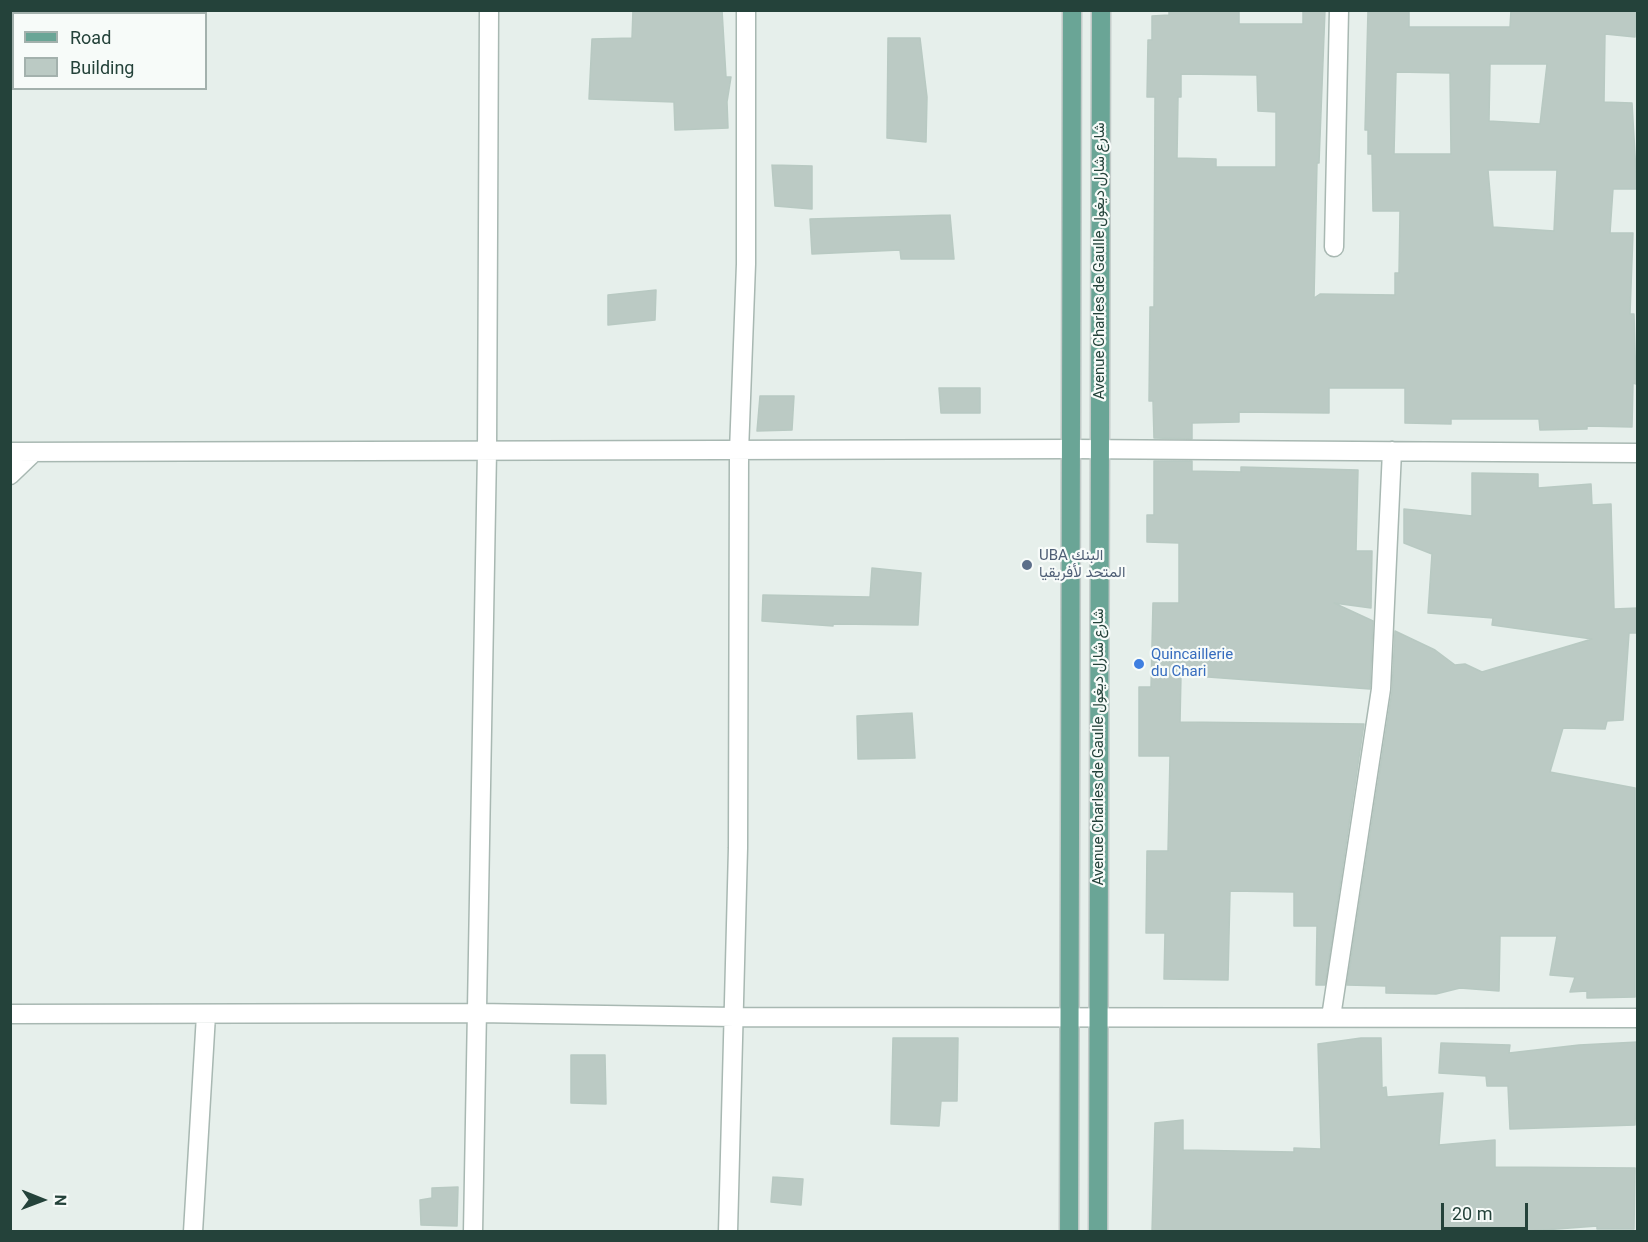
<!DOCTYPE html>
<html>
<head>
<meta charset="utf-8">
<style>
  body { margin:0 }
  #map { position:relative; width:1648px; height:1242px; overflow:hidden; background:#e6efeb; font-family:Roboto,sans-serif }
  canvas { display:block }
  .frame { position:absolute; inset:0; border:12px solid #24423a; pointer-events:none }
  .legend { position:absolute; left:12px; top:12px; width:195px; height:78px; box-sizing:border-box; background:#f7fbf9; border:2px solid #a3b1ad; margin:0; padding:8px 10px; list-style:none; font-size:18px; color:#24423a }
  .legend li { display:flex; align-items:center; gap:12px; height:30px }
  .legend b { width:30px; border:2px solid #a3b1ad }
  .north { position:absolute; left:12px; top:1170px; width:60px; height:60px; -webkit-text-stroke:4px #f7fbf9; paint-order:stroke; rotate:91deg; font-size:16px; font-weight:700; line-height:24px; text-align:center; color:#24423a }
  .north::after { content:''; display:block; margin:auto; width:21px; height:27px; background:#24423a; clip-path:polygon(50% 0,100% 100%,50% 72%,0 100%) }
  .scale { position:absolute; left:1441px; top:1203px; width:87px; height:27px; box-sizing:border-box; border:3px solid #24423a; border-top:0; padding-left:8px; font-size:18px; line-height:21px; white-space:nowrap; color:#24423a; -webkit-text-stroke:4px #f7fbf9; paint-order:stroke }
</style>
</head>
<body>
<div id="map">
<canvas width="1648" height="1242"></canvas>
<div class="frame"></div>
<ul class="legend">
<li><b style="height:8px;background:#6aa596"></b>Road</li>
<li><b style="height:16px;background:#bbcac4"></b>Building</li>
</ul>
<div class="north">N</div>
<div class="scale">20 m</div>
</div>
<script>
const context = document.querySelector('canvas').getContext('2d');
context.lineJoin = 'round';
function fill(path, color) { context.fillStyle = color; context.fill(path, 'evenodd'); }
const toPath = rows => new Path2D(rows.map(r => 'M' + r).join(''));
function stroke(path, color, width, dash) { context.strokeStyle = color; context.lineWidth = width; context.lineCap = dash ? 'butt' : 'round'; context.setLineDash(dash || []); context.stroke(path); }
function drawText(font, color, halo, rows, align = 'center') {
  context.font = font + ' Roboto,Vazirmatn,sans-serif'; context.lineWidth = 4.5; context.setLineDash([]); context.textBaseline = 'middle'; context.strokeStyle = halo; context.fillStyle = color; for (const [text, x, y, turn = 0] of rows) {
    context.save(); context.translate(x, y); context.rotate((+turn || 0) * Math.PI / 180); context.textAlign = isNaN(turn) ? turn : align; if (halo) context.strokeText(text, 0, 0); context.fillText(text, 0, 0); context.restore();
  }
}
const building = toPath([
  [633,10,722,10,726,77,731,77,727,102,728,128,675,130,674,102,589,99,592,39,632,38,633,10],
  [1169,10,1239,10,1239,24,1303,24,1303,10,1325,10,1319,163,1317,163,1314,298,1320,294,1395,295,1395,273,1399,273,1400,211,1373,211,1372,154,1368,154,1368,130,1365,130,1368,10,1409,10,1409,27,1510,27,1511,10,1636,10,1635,37,1605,34,1604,102,1632,103,1637,189,1613,189,1610,233,1633,233,1630,314,1634,314,1636,384,1633,383,1632,427,1587,426,1587,429,1540,430,1539,419,1451,419,1451,424,1405,423,1405,388,1329,388,1329,413,1239,412,1239,422,1192,423,1192,439,1154,438,1153,401,1149,401,1150,307,1154,307,1155,97,1147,97,1148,40,1152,40,1152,16,1169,15,1169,10],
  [1490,64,1547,64,1540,124,1489,121,1490,64],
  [1396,72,1450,73,1451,154,1394,154,1396,72],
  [1181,74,1257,75,1258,111,1276,112,1276,167,1216,167,1216,159,1177,158,1178,97,1181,97,1181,74],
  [1488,170,1557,170,1554,231,1493,227,1488,170],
  [888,38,920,38,927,97,926,142,887,138,888,38],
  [772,165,812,166,812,209,775,206,772,165],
  [950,215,954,259,901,259,900,250,812,254,810,219,950,215],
  [656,290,655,320,608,325,608,295,656,290],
  [939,388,980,388,980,413,941,413,939,388],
  [760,396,794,396,792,430,757,431,760,396],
  [1154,461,1192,461,1192,471,1241,472,1241,467,1358,470,1356,551,1372,551,1371,608,1334,603,1373,621,1370,689,1181,675,1180,722,1364,724,1325,985,1316,985,1317,926,1294,926,1294,892,1230,891,1228,980,1164,979,1165,933,1146,933,1147,851,1168,851,1170,756,1139,756,1139,687,1151,687,1153,603,1179,603,1179,543,1147,542,1147,515,1154,515,1154,461],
  [1472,473,1538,474,1538,488,1591,484,1592,505,1611,504,1614,609,1638,608,1638,633,1629,633,1623,720,1607,721,1605,729,1563,728,1550,772,1635,788,1635,997,1587,998,1587,991,1570,992,1575,977,1550,975,1557,936,1500,936,1499,991,1460,988,1436,994,1386,993,1386,986,1347,985,1392,691,1395,631,1435,650,1455,665,1465,664,1482,672,1592,639,1492,625,1493,618,1428,613,1432,554,1404,543,1404,509,1472,516,1472,473],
  [872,568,921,573,918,625,833,624,833,626,762,621,763,595,870,597,872,568],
  [912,713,915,758,858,759,857,716,912,713],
  [893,1038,958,1038,957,1101,941,1101,939,1126,891,1124,893,1038],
  [1361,1038,1381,1038,1382,1088,1386,1087,1387,1097,1443,1093,1439,1145,1495,1140,1495,1167,1635,1168,1634,1229,1597,1229,1597,1226,1517,1232,1152,1232,1155,1123,1183,1120,1183,1150,1294,1152,1294,1148,1321,1149,1318,1044,1361,1038],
  [1638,1042,1635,1125,1510,1129,1508,1086,1487,1086,1486,1076,1439,1073,1441,1043,1510,1045,1509,1053,1579,1045,1638,1042],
  [571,1055,605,1055,606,1104,571,1103,571,1055],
  [773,1177,803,1179,801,1205,771,1202,773,1177],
  [458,1187,457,1226,421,1225,420,1200,432,1198,432,1188,458,1187]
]);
const street = toPath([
  [33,14,35,10],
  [10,43,14,39],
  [1334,247,1339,10],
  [10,452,1072,449,1638,453],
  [10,475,34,452],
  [10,1014,477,1013,734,1017,1638,1018],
  [1331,1017,1381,689,1392,451],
  [193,1232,206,1015],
  [473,1232,487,451,489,10],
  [728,1232,738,848,739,452,746,264,746,10]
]);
const primary = toPath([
  [1069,1232,1072,10],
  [1098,1232,1101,10]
]);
const markers = [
  [1027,565,6,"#5c6f8a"],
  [1139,664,6,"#3f7fe0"]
];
const streetNames = [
  ["Avenue Charles de Gaulle شارع شارل ديغول",1100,261,-90],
  ["Avenue Charles de Gaulle شارع شارل ديغول",1099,747,-90]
];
const serviceNames = [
  ["UBA البنك",1039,556],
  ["المتحد لأفريقيا",1039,573]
];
const shopNames = [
  ["Quincaillerie",1151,655],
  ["du Chari",1151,672]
];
fill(building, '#bbcac4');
stroke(building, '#b8c9c2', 1.5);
stroke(street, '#a8b8b2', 21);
stroke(primary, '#c2cac8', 21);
stroke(street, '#fff', 18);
stroke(primary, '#6aa596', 18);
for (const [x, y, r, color] of markers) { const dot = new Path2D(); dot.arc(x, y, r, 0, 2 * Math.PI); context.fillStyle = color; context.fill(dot); stroke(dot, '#f7fbf9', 2); }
drawText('15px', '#24423a', '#f7fbf9', streetNames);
drawText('15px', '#4e5e75', '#f7fbf9', serviceNames, 'left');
drawText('15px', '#366cbe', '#f7fbf9', shopNames, 'left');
</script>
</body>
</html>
